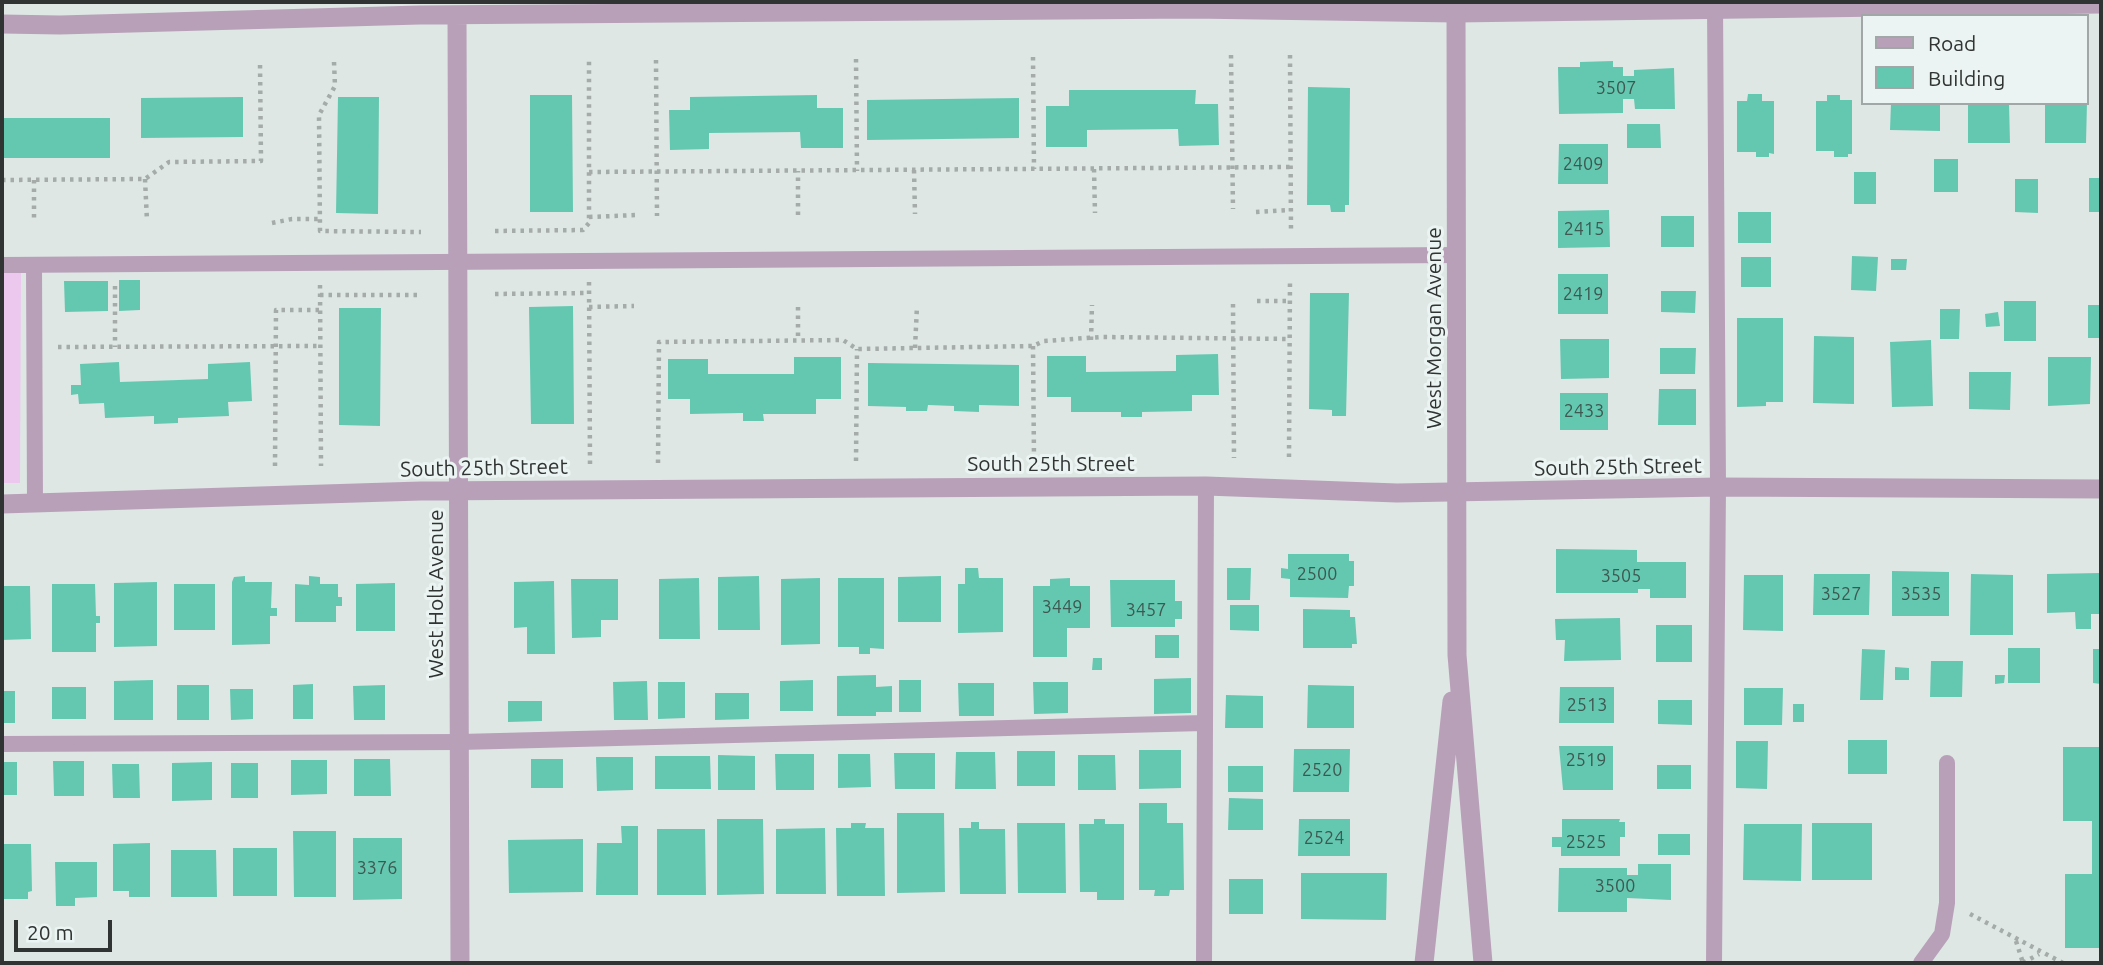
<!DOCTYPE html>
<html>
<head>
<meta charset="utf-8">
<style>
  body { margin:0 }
  #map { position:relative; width:2103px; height:965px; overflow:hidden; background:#dee7e4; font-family:Ubuntu,sans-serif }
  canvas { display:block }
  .frame { position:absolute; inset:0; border:4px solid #303433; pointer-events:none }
  .legend { position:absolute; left:1861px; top:14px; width:228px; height:91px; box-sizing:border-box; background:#ebf4f2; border:2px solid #a0a7a6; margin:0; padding:9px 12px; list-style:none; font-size:21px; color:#303433 }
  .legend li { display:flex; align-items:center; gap:14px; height:35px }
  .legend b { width:35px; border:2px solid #a0a7a6 }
  .scale { position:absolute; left:14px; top:920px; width:98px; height:32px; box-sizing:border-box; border:4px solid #303433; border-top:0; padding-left:9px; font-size:21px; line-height:24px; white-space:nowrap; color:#303433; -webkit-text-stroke:5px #ebf4f2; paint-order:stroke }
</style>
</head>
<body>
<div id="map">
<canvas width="2103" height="965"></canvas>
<div class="frame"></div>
<ul class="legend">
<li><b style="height:9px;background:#b8a0b9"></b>Road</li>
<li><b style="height:19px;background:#64c8b1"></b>Building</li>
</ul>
<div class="scale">20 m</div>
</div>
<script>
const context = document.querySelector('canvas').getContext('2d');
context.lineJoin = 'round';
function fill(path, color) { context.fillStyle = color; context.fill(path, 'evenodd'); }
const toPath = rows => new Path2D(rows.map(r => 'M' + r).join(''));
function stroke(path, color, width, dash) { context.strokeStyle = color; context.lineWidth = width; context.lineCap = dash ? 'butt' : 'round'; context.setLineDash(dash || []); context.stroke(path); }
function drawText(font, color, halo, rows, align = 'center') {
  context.font = font + ' Ubuntu,sans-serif'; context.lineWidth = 6; context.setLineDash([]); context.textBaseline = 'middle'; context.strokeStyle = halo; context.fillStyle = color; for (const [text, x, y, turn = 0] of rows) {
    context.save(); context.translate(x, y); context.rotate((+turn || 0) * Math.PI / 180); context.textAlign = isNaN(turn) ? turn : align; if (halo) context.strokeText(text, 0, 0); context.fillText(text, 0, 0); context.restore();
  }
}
const green = toPath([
  [2,265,21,265,20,483,2,483]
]);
const building = toPath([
  [1613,61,1613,67,1623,67,1623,76,1634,76,1634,70,1674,68,1675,109,1635,109,1634,99,1623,99,1623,113,1559,114,1558,67,1580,67,1580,62],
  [1308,87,1350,88,1349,205,1345,205,1345,212,1331,212,1330,205,1307,205],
  [1069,90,1196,90,1195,104,1218,104,1219,145,1179,146,1178,129,1087,130,1087,147,1046,147,1046,106,1069,106],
  [1748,94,1762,94,1762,101,1774,101,1774,154,1769,153,1769,157,1756,157,1756,152,1737,152,1737,101,1747,101],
  [530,95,572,95,573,212,530,212],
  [817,95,817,108,843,108,843,148,801,148,800,132,709,133,709,149,670,150,669,110,690,110,690,97],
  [1827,95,1840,95,1840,100,1852,100,1852,154,1848,154,1848,157,1834,157,1834,151,1816,151,1816,101,1827,101],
  [243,97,243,137,141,138,141,98],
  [338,97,379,97,378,214,336,213],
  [1019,98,1019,138,867,140,867,100],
  [1891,103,1940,103,1940,131,1890,130],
  [1968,103,2009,103,2010,143,1968,143],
  [2045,103,2087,103,2086,143,2045,143],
  [2,118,110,118,110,158,2,158],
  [1627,124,1660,124,1661,148,1627,148],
  [1559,144,1608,144,1608,184,1558,184],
  [1934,159,1958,159,1958,192,1934,192],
  [1854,172,1876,172,1876,204,1854,204],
  [2089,178,2101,178,2101,212,2089,212],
  [2015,179,2038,179,2038,213,2015,212],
  [1609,210,1610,247,1558,248,1558,211],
  [1738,212,1771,212,1771,243,1738,243],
  [1661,216,1694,216,1694,247,1661,247],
  [1852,256,1878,257,1876,291,1851,290],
  [1741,257,1771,257,1771,287,1741,287],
  [1891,259,1907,259,1906,270,1891,270],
  [1558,274,1608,274,1608,314,1558,314],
  [119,280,140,280,140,310,119,311],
  [64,281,108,281,108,311,65,312],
  [1661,291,1696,291,1695,313,1661,312],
  [1310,293,1349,293,1346,416,1332,416,1332,410,1309,409],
  [2004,301,2036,301,2036,341,2004,341],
  [2088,305,2101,305,2101,338,2088,338],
  [573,306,574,424,531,424,529,307],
  [339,308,381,308,380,426,339,425],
  [1940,309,1960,309,1959,339,1940,339],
  [1998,312,2000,326,1986,327,1985,314],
  [1737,318,1783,318,1783,402,1766,402,1766,406,1737,407],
  [1814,336,1854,337,1854,404,1813,403],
  [1560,339,1609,339,1609,378,1561,379],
  [1931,340,1933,406,1892,407,1890,342],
  [1660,348,1696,348,1695,374,1660,374],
  [1218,354,1219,395,1192,395,1192,411,1142,412,1142,417,1121,417,1121,412,1071,412,1071,397,1047,397,1047,356,1086,356,1086,372,1176,371,1176,355],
  [794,357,841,357,841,399,816,399,816,414,763,414,764,421,743,421,743,413,690,414,690,399,668,399,668,359,708,359,708,374,794,374],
  [2048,357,2091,357,2090,404,2048,406],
  [119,362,120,382,208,379,208,364,250,362,252,401,228,402,229,416,178,418,178,423,154,424,154,416,105,418,104,403,79,404,78,394,71,395,71,385,81,385,80,364],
  [868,363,1019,365,1019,406,979,405,979,412,954,411,954,406,928,405,927,411,906,411,906,407,868,406],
  [1969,372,2011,372,2010,410,1969,409],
  [1659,389,1696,389,1696,425,1658,425],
  [1560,393,1608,393,1608,430,1560,430],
  [1556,549,1637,550,1637,562,1686,562,1686,598,1650,598,1650,589,1638,589,1638,593,1556,593],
  [1288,554,1349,554,1349,561,1354,561,1354,586,1349,586,1348,598,1290,597,1290,579,1281,578,1281,568,1288,569],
  [965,568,978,568,979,578,1003,578,1003,632,958,633,958,584,965,584],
  [1227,568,1251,568,1250,600,1227,600],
  [1892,571,1949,572,1949,616,1892,616],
  [2101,573,2101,614,2091,614,2091,629,2076,629,2075,612,2047,613,2047,574],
  [1814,574,1870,574,1869,615,1813,615],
  [1971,574,2013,575,2013,635,1970,635],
  [1744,575,1783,575,1783,631,1743,630],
  [245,576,245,582,272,582,271,608,277,608,277,616,270,616,270,644,232,645,232,582,234,577],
  [309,576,320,577,320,584,338,584,338,597,342,597,342,606,336,606,336,622,295,622,295,584,309,585],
  [759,576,760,630,718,630,718,577],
  [941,576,941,622,898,622,898,577],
  [699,578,700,639,659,639,659,579],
  [820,578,820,644,781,645,781,579],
  [838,578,884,578,884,649,870,648,870,654,859,654,859,647,838,647],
  [1070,578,1070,586,1090,586,1090,628,1067,628,1067,657,1033,657,1033,586,1050,586,1050,579],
  [571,579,618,579,618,620,601,620,601,637,572,638],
  [1110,580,1175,580,1175,601,1182,601,1182,619,1175,619,1175,627,1111,627],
  [554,581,555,654,527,654,527,627,514,628,514,582],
  [157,582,157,646,114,647,114,583],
  [395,583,395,631,356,631,356,584],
  [52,584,95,584,96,616,100,616,100,623,96,623,96,652,52,652],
  [174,584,215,584,215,630,174,630],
  [2,586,30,586,31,639,2,640],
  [1230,605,1259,605,1259,631,1230,630],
  [1303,609,1350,610,1350,617,1355,617,1357,644,1352,644,1352,648,1303,648],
  [1620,618,1621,660,1564,661,1565,640,1556,640,1555,619],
  [1656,625,1692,625,1692,662,1656,662],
  [1155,635,1179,635,1179,658,1155,658],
  [2008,648,2040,648,2040,683,2008,683],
  [1862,649,1885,650,1883,700,1860,700],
  [2093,649,2101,649,2101,684,2093,683],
  [1093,658,1102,658,1102,670,1092,670],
  [1931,661,1963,661,1962,697,1930,697],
  [1895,667,1909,668,1909,680,1895,680],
  [876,675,876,687,892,686,892,712,876,712,876,716,837,716,837,676],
  [1995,675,2005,675,2004,683,1995,684],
  [1191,678,1191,713,1154,714,1154,679],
  [153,680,153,720,114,720,114,681],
  [813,680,813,711,780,711,780,681],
  [899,680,921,680,921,712,899,712],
  [647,681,648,720,614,720,613,682],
  [658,682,685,682,685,718,658,719],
  [1033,682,1068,682,1068,713,1034,714],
  [958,683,994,683,994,716,959,716],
  [313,684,313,719,293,719,293,685],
  [177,685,209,685,209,720,177,720],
  [385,685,385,720,354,720,353,686],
  [1308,685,1354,686,1354,728,1307,728],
  [52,687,86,687,86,719,52,719],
  [1560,687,1614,687,1614,723,1559,723],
  [1744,688,1783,688,1782,725,1744,725],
  [230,689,253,689,253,719,231,720],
  [2,691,15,691,15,723,2,723],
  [715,693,749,693,749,719,715,720],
  [1226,695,1263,696,1263,728,1225,728],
  [1658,700,1692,700,1692,725,1658,724],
  [508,701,542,701,542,721,508,722],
  [1793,704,1804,704,1804,722,1793,722],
  [1848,740,1887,740,1887,774,1848,774],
  [1736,741,1768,741,1767,789,1736,788],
  [1559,746,1613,746,1613,790,1563,790],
  [2063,747,2101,747,2101,948,2065,948,2065,874,2092,874,2092,821,2063,821],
  [1294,749,1350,749,1349,792,1293,792],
  [1139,750,1181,750,1181,788,1139,789],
  [1017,751,1055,751,1055,786,1017,786],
  [956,752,995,752,996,789,955,789],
  [894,753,935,753,935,789,895,789],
  [775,754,814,754,814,790,776,790],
  [838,754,870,754,871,787,838,788],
  [718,755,755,756,755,790,718,790],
  [1078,755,1115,755,1116,790,1078,790],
  [655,756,710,756,711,789,655,789],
  [596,757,633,757,633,790,597,791],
  [354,759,390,759,391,796,354,796],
  [531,759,563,759,563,788,531,788],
  [291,760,327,760,327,794,291,795],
  [53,761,84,761,84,796,54,796],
  [2,762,17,762,17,795,2,795],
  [212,762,212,800,172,801,172,763],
  [231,763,258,763,258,798,231,798],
  [112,764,139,764,140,798,113,798],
  [1657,765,1691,765,1691,789,1657,789],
  [1228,766,1263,766,1263,792,1228,792],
  [1229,798,1263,799,1263,830,1228,830],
  [1139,803,1167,803,1167,823,1183,823,1184,890,1170,890,1169,896,1154,896,1155,890,1139,890],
  [897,813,944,813,945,892,897,893],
  [717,819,763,819,764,894,717,895],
  [1094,819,1105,819,1105,824,1124,824,1124,900,1097,900,1097,892,1080,892,1079,824,1094,824],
  [1299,819,1350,819,1350,856,1298,856],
  [1562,819,1620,819,1619,822,1625,822,1625,837,1620,837,1620,856,1561,856,1561,847,1552,847,1552,837,1562,837],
  [971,822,979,822,979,829,1005,829,1006,894,960,894,959,828,971,828],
  [851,823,866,823,865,828,884,828,885,896,837,896,836,828,851,828],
  [1017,823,1065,823,1066,893,1018,893],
  [1812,823,1872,823,1872,880,1812,880],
  [1744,824,1802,824,1801,881,1743,880],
  [621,826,638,826,638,895,596,895,597,843,622,843],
  [825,828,826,894,776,894,776,829],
  [657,829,705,829,706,895,657,895],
  [293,831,336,831,336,897,294,897],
  [1658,834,1690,834,1690,855,1658,855],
  [353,838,402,838,402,899,353,900],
  [583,839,583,892,509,893,508,840],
  [150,843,150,897,129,897,129,891,113,891,113,844],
  [2,844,31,844,32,891,28,892,28,899,2,899],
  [233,848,277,848,277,896,233,896],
  [171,850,216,850,217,897,171,897],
  [55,862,97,862,97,897,75,898,75,906,56,906],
  [1638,864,1671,864,1671,900,1627,898,1627,912,1558,912,1559,868,1627,868,1627,875,1638,875],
  [1301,873,1387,873,1386,920,1301,919],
  [1229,879,1263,879,1263,914,1229,914]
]);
const path = toPath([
  [1231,55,1233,209],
  [1290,55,1291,232],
  [1033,57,1034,169],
  [856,59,857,171],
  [656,60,657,216],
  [334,62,335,86,319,115,320,231,421,232],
  [1094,169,1095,213],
  [914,170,915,214],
  [589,172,1290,167],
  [145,179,147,221],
  [2,180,145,179,169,162,261,161,260,63],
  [34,180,34,219],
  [1256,212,1290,210],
  [798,215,798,171],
  [589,217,636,215],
  [272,223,292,219,320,219],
  [495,231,583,230,589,223,589,60],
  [589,282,590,464],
  [320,285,321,466],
  [115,286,115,347],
  [495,294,588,293],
  [320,295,421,295],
  [1257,301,1290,301],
  [1233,304,1234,458],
  [589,307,634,306],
  [798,307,798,341],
  [1091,340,1092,305],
  [1033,346,1034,459],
  [58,347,320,346],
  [915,348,917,306],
  [1289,457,1290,279],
  [856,461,857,349],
  [658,463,659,342,843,340,857,349,1033,346,1044,341,1101,337,1290,339],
  [275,466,276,310,319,310],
  [1970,914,2063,963],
  [2016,941,2023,963],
  [2023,963,2039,954]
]);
const service = toPath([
  [2,265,1456,255],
  [34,265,35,504],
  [2,744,460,742,1204,723],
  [1204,963,1206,486],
  [1714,963,1718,487,1715,2],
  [1921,963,1942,934,1947,903,1947,763]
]);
const minor = toPath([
  [457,15,460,963],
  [2,24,60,25,420,15,1193,9,1456,13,2101,4],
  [2,504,421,491,1206,486,1397,493,1718,487,2101,489]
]);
const tertiary = toPath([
  [1456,2,1457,655,1483,963],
  [1424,963,1452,701]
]);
const numberNames = [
  ["3507",1616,88],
  ["2409",1583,164],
  ["2415",1584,229],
  ["2419",1583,294],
  ["2433",1584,411],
  ["2500",1317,574],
  ["3505",1621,576],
  ["3527",1841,594],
  ["3535",1921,594],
  ["3449",1062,607],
  ["3457",1146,610],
  ["2513",1587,705],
  ["2519",1586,760],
  ["2520",1322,770],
  ["2524",1324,838],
  ["2525",1586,842],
  ["3376",377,868],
  ["3500",1615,886]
];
const streetNames = [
  ["West Morgan Avenue",1434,328,-90],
  ["South 25th Street",1051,464],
  ["South 25th Street",1618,467,-1],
  ["South 25th Street",484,468,-1],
  ["West Holt Avenue",436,594,-90]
];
fill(green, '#ecc7ee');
fill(building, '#64c8b1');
stroke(path, '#a4aba9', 4.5, [3.5, 5]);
stroke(service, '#b8a0b9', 16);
stroke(minor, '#b8a0b9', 19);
stroke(tertiary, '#b8a0b9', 19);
drawText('18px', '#3d5952', null, numberNames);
drawText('21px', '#303433', '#ebf4f2', streetNames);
</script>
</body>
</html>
